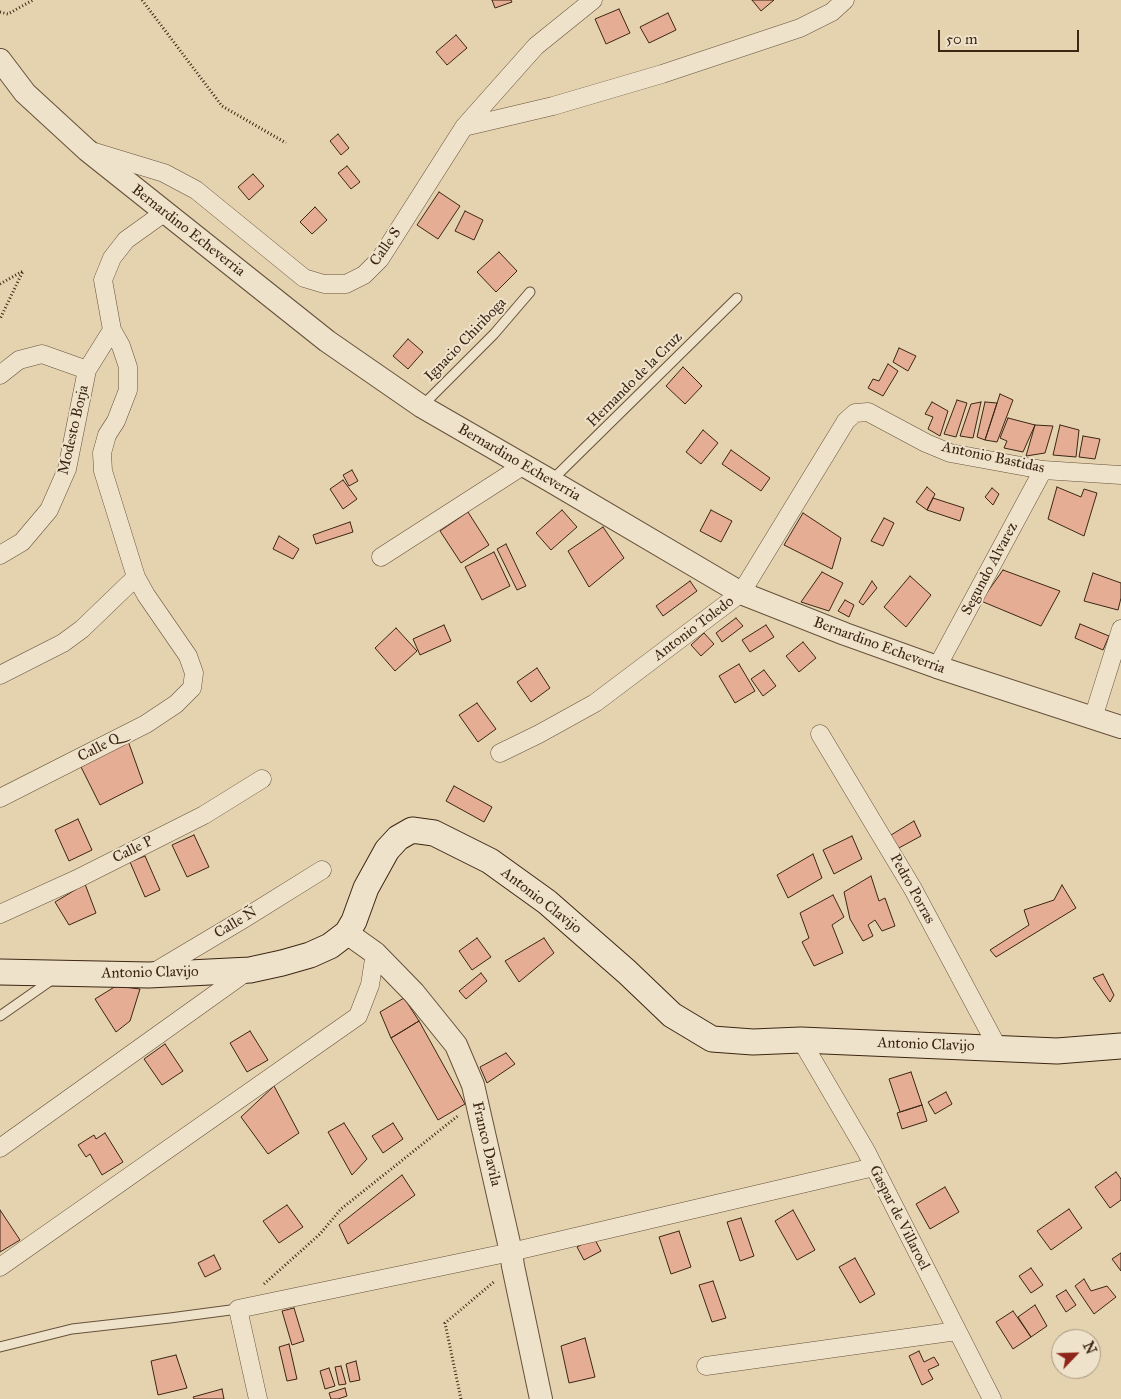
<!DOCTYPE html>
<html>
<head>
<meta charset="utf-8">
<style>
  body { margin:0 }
  #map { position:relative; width:1121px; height:1399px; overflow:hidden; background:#e5d3af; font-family:"IM FELL Great Primer",serif }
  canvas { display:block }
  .north { position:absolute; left:1051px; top:1329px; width:50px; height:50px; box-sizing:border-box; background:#eee2cb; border:1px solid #a79782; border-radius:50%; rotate:66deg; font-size:14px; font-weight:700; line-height:20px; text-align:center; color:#3c2614 }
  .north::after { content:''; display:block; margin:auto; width:18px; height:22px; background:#8f2418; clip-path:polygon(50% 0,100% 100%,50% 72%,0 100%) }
  .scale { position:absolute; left:938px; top:30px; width:141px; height:22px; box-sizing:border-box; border:2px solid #3c2614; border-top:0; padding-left:6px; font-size:15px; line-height:18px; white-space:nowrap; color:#3c2614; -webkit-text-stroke:4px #eee2cb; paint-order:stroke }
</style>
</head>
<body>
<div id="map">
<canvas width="1121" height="1399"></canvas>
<div class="north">N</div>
<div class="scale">50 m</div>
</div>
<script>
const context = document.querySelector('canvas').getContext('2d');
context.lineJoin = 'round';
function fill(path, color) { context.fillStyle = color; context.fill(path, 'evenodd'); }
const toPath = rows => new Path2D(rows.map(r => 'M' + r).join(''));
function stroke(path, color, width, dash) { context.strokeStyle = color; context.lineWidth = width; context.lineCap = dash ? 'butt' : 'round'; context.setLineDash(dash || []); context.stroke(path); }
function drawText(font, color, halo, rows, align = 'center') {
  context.font = font + ' "IM FELL Great Primer",serif'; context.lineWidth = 4; context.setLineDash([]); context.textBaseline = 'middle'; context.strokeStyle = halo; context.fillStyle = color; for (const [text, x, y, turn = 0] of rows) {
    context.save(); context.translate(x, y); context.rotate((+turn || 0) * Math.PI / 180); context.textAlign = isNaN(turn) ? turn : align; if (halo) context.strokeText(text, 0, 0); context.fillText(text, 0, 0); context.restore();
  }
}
const building = toPath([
  [492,0,511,0,512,2,495,8,492,0],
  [752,0,774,0,761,11,752,0],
  [619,9,630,33,606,44,595,19,619,9],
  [668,13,676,30,649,43,640,27,668,13],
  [456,35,467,48,447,65,436,52,456,35],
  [338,134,349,148,341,155,330,141,338,134],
  [347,166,360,182,351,189,338,173,347,166],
  [253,174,264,186,249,200,238,187,253,174],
  [439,192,460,206,438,239,417,225,439,192],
  [315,207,327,220,312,234,300,222,315,207],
  [465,211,483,220,474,240,455,231,465,211],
  [499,252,517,271,496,292,477,272,499,252],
  [408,339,423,352,408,369,393,356,408,339],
  [899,348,916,356,908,371,893,362,899,348],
  [888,364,898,371,883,396,868,388,873,379,879,381,888,364],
  [683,367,702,386,685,404,666,386,683,367],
  [1000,394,1013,400,997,442,985,440,1000,394],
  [957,400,967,403,956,437,944,434,957,400],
  [932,402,948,411,940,436,928,429,933,417,925,414,932,402],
  [981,402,973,438,960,436,971,404,981,402],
  [985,402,997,403,985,440,977,437,985,402],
  [1008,418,1035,425,1023,452,1004,448,1007,441,1000,438,1008,418],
  [1035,425,1053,426,1045,453,1026,456,1035,425],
  [1060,425,1079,430,1076,457,1053,455,1060,425],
  [703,430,718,443,701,464,686,452,703,430],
  [1083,436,1100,439,1095,459,1079,457,1083,436],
  [731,450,770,478,761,491,722,464,731,450],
  [352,470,358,481,349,486,343,475,352,470],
  [343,480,357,499,343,509,330,489,343,480],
  [927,487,935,494,927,510,916,502,927,487],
  [1057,487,1081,497,1084,489,1097,493,1084,536,1048,519,1057,487],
  [992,488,999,494,993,505,985,497,992,488],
  [933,498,964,508,960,521,927,510,933,498],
  [562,510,577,527,551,550,536,533,562,510],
  [711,510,732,521,721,542,700,531,711,510],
  [468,512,489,545,461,563,440,531,468,512],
  [803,513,841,538,832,569,784,545,803,513],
  [884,518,894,523,883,546,871,541,884,518],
  [350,522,353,532,316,544,313,535,350,522],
  [603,527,624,558,589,587,568,551,603,527],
  [279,536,299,549,293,559,273,549,279,536],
  [506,544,526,586,517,590,497,549,506,544],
  [494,552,510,586,482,600,465,567,494,552],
  [1003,570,1060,591,1041,626,981,601,1003,570],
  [822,572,843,583,829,611,801,602,822,572],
  [1093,573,1121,583,1121,598,1118,610,1084,601,1093,573],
  [910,576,931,595,906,627,884,607,910,576],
  [690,581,697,591,663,616,656,606,690,581],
  [872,581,877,588,863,605,859,602,872,581],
  [845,600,854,605,849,617,838,611,845,600],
  [736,618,743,626,722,642,716,633,736,618],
  [1080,624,1109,636,1103,650,1075,638,1080,624],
  [444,625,451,641,420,655,413,639,444,625],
  [766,625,774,637,750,652,742,640,766,625],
  [396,628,417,651,395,671,375,648,396,628],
  [704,633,714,644,701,656,691,645,704,633],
  [803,642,816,658,799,672,786,656,803,642],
  [739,664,755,691,735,703,719,676,739,664],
  [537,668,550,688,531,702,517,682,537,668],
  [764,670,776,686,763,696,751,679,764,670],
  [477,703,496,729,478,742,459,715,477,703],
  [127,738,143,783,100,805,79,763,127,738],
  [454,786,492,807,484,822,446,801,454,786],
  [78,819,92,850,69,861,55,830,78,819],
  [914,821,921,836,897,849,891,835,914,821],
  [194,835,209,867,187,877,172,845,194,835],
  [852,836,862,859,834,874,823,850,852,836],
  [813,854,822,878,788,898,777,875,813,854],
  [145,856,160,890,145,897,130,862,145,856],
  [871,876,879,901,885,898,895,926,882,931,875,920,868,925,873,936,863,941,850,919,844,892,871,876],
  [85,884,96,913,69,925,55,902,85,884],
  [1062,885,1076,908,996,957,990,950,1029,925,1024,910,1054,900,1062,885],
  [833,895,844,917,832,925,843,953,814,966,802,942,809,938,800,913,833,895],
  [477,938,491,957,472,970,459,951,477,938],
  [544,938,554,953,519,982,505,961,544,938],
  [481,973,487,981,466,999,459,991,481,973],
  [1103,974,1114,995,1110,1002,1093,978,1103,974],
  [116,986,140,989,130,1021,116,1032,95,999,116,986],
  [404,998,419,1021,391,1038,380,1012,404,998],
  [419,1021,465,1104,438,1120,391,1038,419,1021],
  [250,1031,268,1060,247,1072,230,1043,250,1031],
  [165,1044,183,1071,162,1085,144,1059,165,1044],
  [506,1053,515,1064,487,1083,480,1067,506,1053],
  [911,1072,922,1105,900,1112,889,1079,911,1072],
  [274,1086,299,1133,268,1154,241,1117,274,1086],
  [946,1092,952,1104,935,1114,928,1102,946,1092],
  [922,1105,927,1121,902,1129,897,1113,922,1105],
  [344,1123,367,1159,352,1175,328,1132,344,1123],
  [393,1123,403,1139,383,1153,372,1136,393,1123],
  [105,1133,123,1162,102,1175,90,1154,86,1157,78,1145,94,1135,96,1139,105,1133],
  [1116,1172,1121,1179,1121,1200,1110,1208,1095,1187,1116,1172],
  [402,1175,415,1195,348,1244,339,1225,402,1175],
  [945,1187,959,1212,930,1229,916,1204,945,1187],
  [287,1205,303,1227,279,1243,263,1221,287,1205],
  [1069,1209,1082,1228,1051,1250,1037,1231,1069,1209],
  [0,1210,20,1240,0,1252,0,1210],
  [793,1210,815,1250,797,1260,775,1221,793,1210],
  [741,1218,754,1256,740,1261,727,1222,741,1218],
  [679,1231,691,1267,671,1274,659,1237,679,1231],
  [594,1238,601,1251,584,1260,577,1247,594,1238],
  [1121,1253,1121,1271,1112,1259,1121,1253],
  [214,1255,221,1269,205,1277,198,1263,214,1255],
  [855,1258,875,1294,860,1303,839,1267,855,1258],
  [1031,1268,1043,1285,1031,1293,1019,1276,1031,1268],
  [1084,1279,1091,1291,1107,1286,1116,1297,1094,1314,1075,1286,1084,1279],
  [713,1281,726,1318,712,1322,699,1285,713,1281],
  [1066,1290,1076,1305,1066,1312,1056,1296,1066,1290],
  [1035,1305,1047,1326,1031,1337,1018,1317,1035,1305],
  [294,1308,304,1341,292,1345,282,1311,294,1308],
  [1013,1311,1031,1337,1013,1349,996,1322,1013,1311],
  [585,1338,595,1377,569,1383,561,1346,585,1338],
  [289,1344,297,1379,287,1381,279,1347,289,1344],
  [919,1351,924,1362,934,1357,939,1365,928,1370,933,1379,922,1385,909,1356,919,1351],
  [176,1355,187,1388,158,1395,151,1361,176,1355],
  [356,1361,360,1380,350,1382,346,1364,356,1361],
  [341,1366,346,1384,339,1385,335,1367,341,1366],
  [329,1368,335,1386,325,1389,320,1371,329,1368],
  [345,1388,347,1396,338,1399,331,1399,329,1393,345,1388],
  [222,1389,224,1399,194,1399,193,1397,222,1389]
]);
const path = toPath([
  [142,0,222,106,286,143],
  [0,12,8,14,33,0],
  [0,284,23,271,0,319],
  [264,1284,320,1234,341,1209,459,1115],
  [461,1399,445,1323,495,1281]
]);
const service = toPath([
  [422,406,494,334,530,292],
  [552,480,737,298],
  [0,1016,53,979],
  [0,1347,72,1329,170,1318,238,1309]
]);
const minor = toPath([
  [464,127,553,106,662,74,800,28,832,12,845,0],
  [95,152,164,173,196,190,304,278,324,284,346,284,364,275,380,259,464,127,536,46,593,0],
  [0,375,19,360,42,354,87,370,112,330],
  [0,555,22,542,49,510,67,469,87,370],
  [381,557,524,465],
  [937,667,1043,470],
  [0,675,63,643,82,629,136,577],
  [1093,718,1121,629],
  [820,734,913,889,998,1048],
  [500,753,539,734,595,703,741,593,846,421,855,413,868,412,926,443,950,453,1043,470,1121,475],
  [0,798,146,724,176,704,192,688,194,673,188,656,146,595,136,577,103,471,102,453,107,435,116,421,128,390,128,367,121,346,112,330,103,280,112,258,126,240,165,212],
  [0,914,77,879,204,815,262,779],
  [151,974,245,918,322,870],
  [801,1040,866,1151,992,1399],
  [0,1148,249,970],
  [0,1267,358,1016,370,985,375,953],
  [706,1366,957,1331],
  [258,1399,238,1309,511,1252,874,1167]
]);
const tertiary = toPath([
  [0,60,25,93,87,150,327,341,421,406,551,481,741,593,845,634,937,667,1121,727],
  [347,933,375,953,414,993,456,1045,473,1085,511,1252,513,1266,541,1399]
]);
const secondary = toPath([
  [0,972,149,975,250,970,282,963,310,955,330,946,347,933,354,921,366,888,387,850,398,838,412,830,434,833,490,861,547,902,627,972,672,1015,712,1039,753,1042,801,1040,1057,1051,1121,1046]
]);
const streetNames = [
  ["Bernardino Echeverria",188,231,38],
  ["Calle S",386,247,-55],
  ["Ignacio Chiriboga",466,340,-46],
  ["Hernando de la Cruz",635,380,-45],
  ["Modesto Borja",74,430,-77],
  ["Antonio Bastidas",993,458,12],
  ["Bernardino Echeverria",519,463,30],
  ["Segundo Alvarez",990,569,-62],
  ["Antonio Toledo",694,629,-37],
  ["Bernardino Echeverria",879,646,20],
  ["Calle Q",99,748,-27],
  ["Calle P",133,850,-26],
  ["Pedro Porras",912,889,61],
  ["Antonio Clavijo",541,901,38],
  ["Calle Ñ",236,923,-31],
  ["Antonio Clavijo",150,973,-1],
  ["Antonio Clavijo",926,1045,2],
  ["Franco Davila",486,1144,77],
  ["Gaspar de Villaroel",899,1218,63]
];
fill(building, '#e5ad93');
stroke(building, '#3c2614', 1);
stroke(service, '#66513b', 11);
stroke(minor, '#66513b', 19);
stroke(tertiary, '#66513b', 24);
stroke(secondary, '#3c2614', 27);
stroke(path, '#3c2614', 3, [1, 2.5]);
stroke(service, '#eee2cb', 9);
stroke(minor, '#eee2cb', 18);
stroke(tertiary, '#eee2cb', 22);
stroke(secondary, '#eee2cb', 25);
drawText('15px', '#3c2614', '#eee2cb', streetNames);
</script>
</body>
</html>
